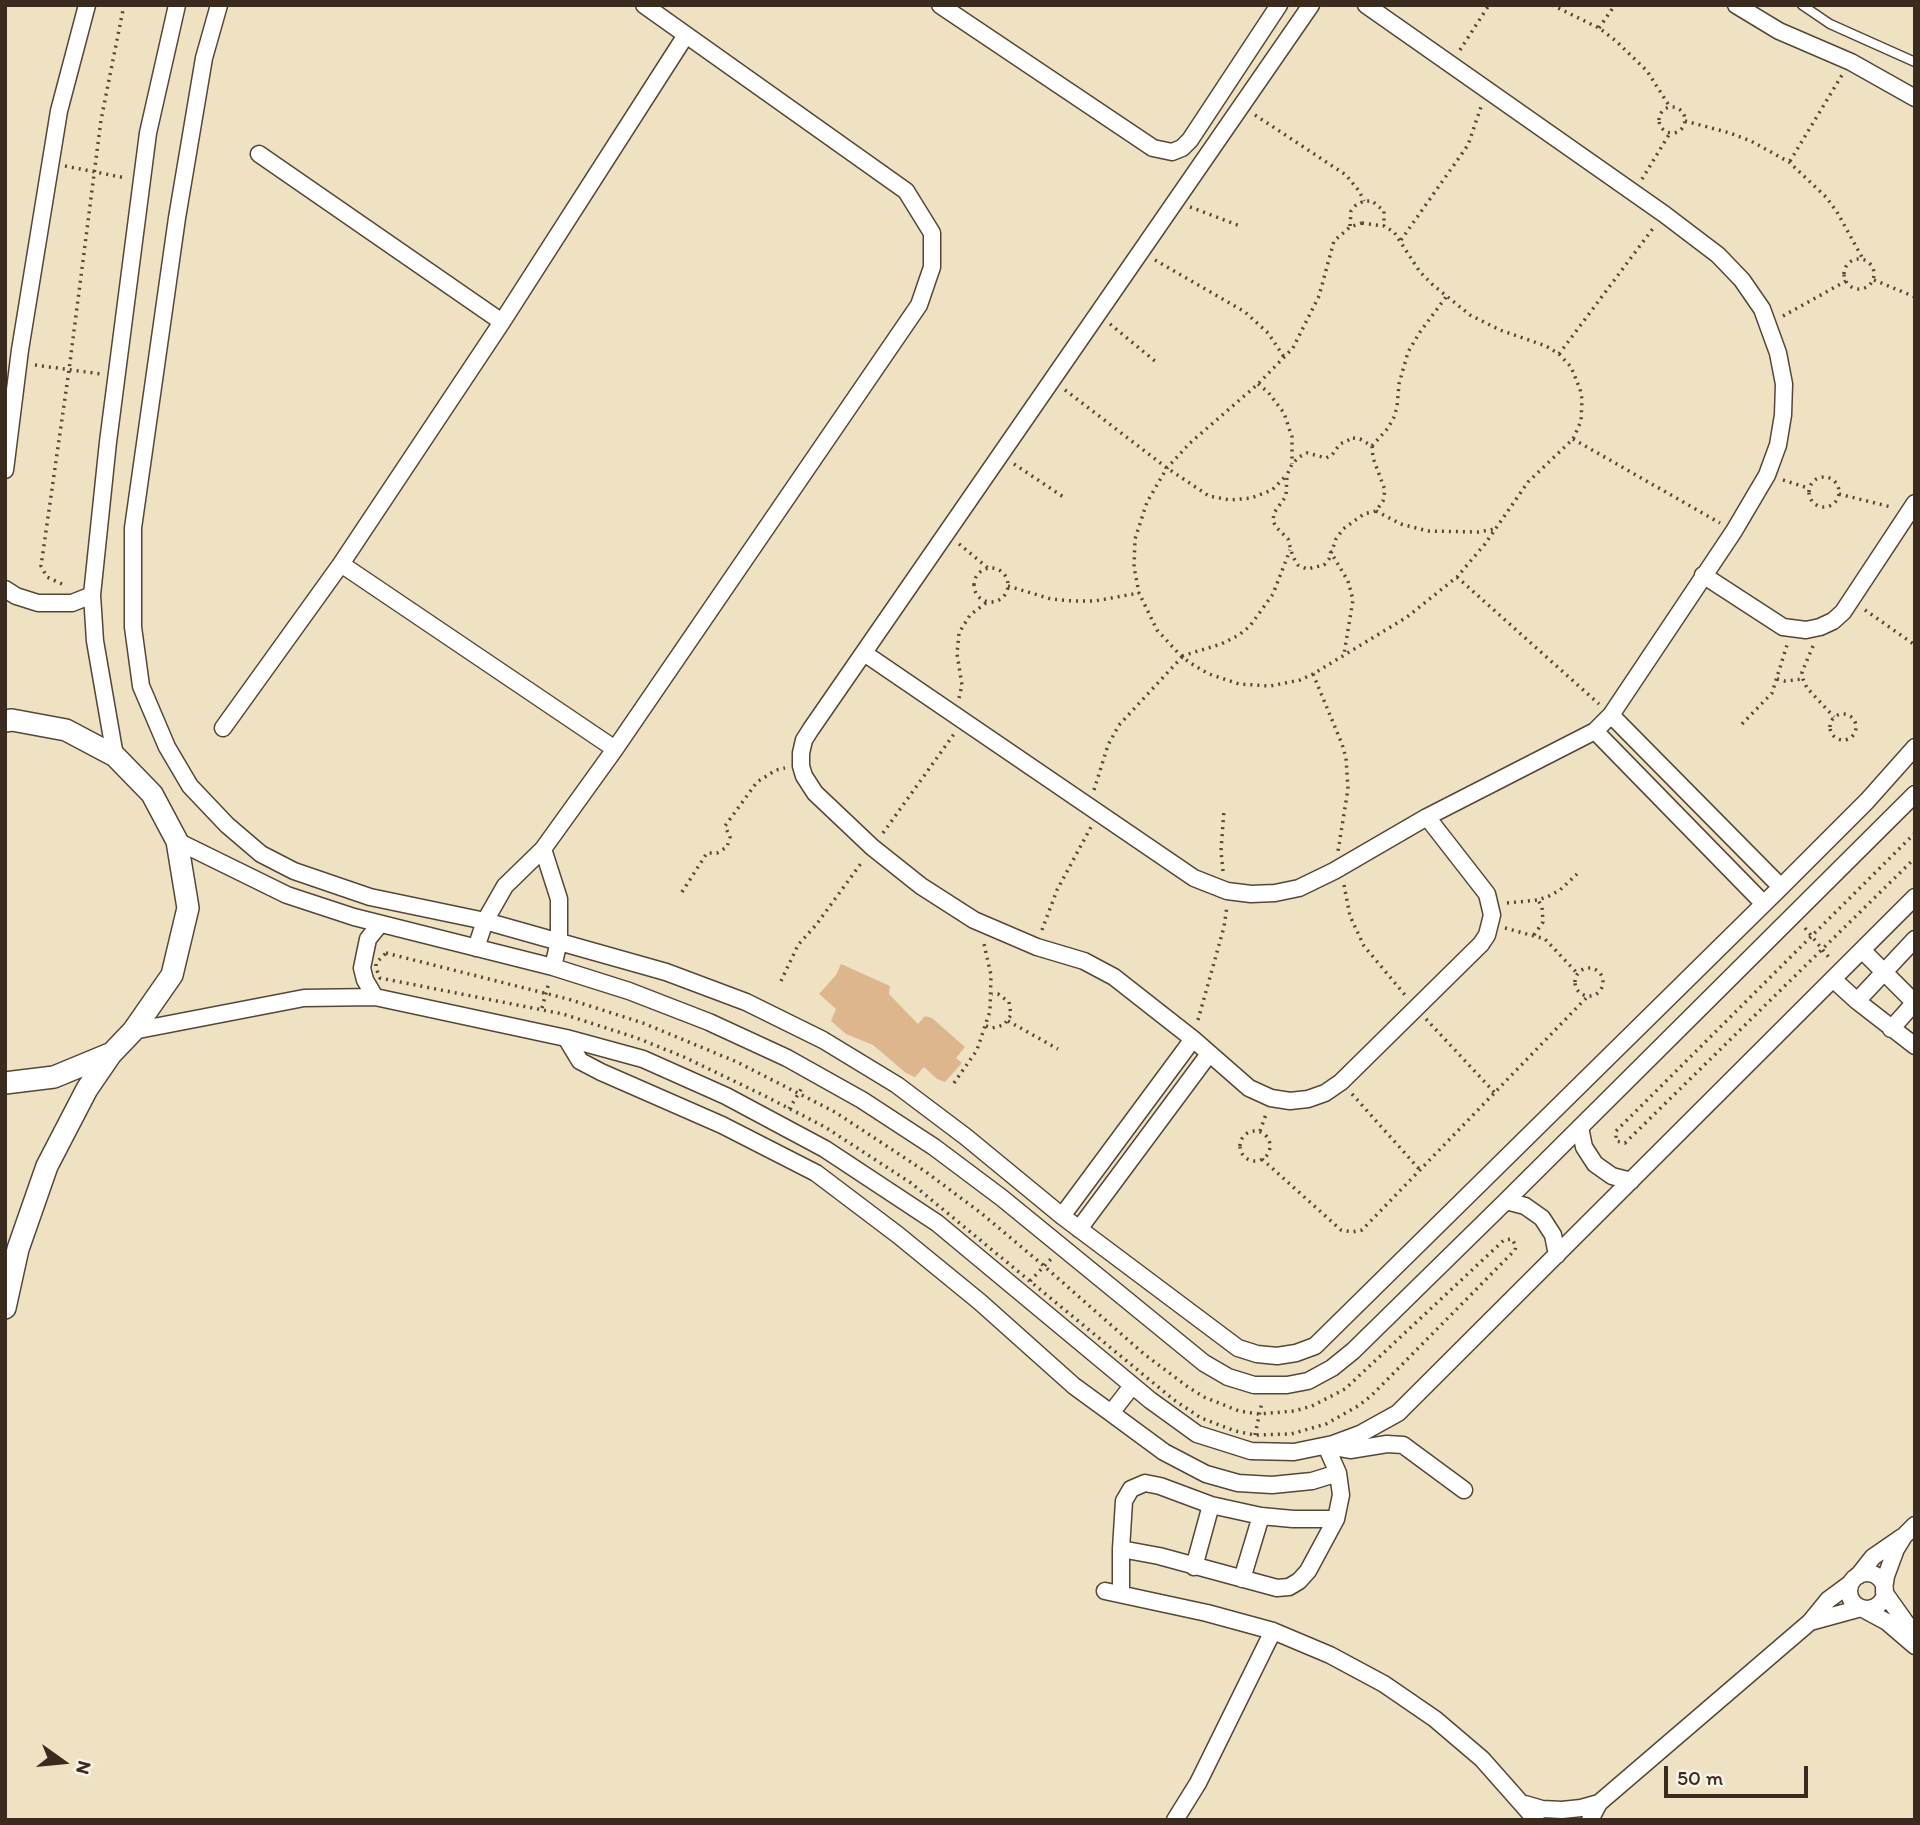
<!DOCTYPE html>
<html>
<head>
<meta charset="utf-8">
<style>
  body { margin:0 }
  #map { position:relative; width:1920px; height:1825px; overflow:hidden; background:#eee2c3; font-family:Itim,sans-serif }
  canvas { display:block }
  .frame { position:absolute; inset:0; border:7px solid #3b2a1e; pointer-events:none }
  .north { position:absolute; left:28px; top:1727px; width:70px; height:70px; -webkit-text-stroke:5px #f7f3e8; paint-order:stroke; rotate:105deg; font-size:19px; font-weight:700; line-height:28px; text-align:center; color:#3b2a1e }
  .north::after { content:''; display:block; margin:auto; width:24px; height:32px; background:#3b2a1e; clip-path:polygon(50% 0,100% 100%,50% 72%,0 100%) }
  .scale { position:absolute; left:1664px; top:1766px; width:144px; height:32px; box-sizing:border-box; border:4px solid #3b2a1e; border-top:0; padding-left:9px; font-size:21px; line-height:24px; white-space:nowrap; color:#3b2a1e; -webkit-text-stroke:5px #f7f3e8; paint-order:stroke }
</style>
</head>
<body>
<div id="map">
<canvas width="1920" height="1825"></canvas>
<div class="frame"></div>
<div class="north">N</div>
<div class="scale">50 m</div>
</div>
<script>
const context = document.querySelector('canvas').getContext('2d');
context.lineJoin = 'round';
function fill(path, color) { context.fillStyle = color; context.fill(path, 'evenodd'); }
const toPath = rows => new Path2D(rows.map(r => 'M' + r).join(''));
function stroke(path, color, width, dash) { context.strokeStyle = color; context.lineWidth = width; context.lineCap = dash ? 'butt' : 'round'; context.setLineDash(dash || []); context.stroke(path); }
const building = toPath([
  [841,964,890,986,889,994,918,1024,925,1016,932,1018,965,1047,956,1058,962,1063,945,1082,937,1079,924,1067,915,1077,906,1073,873,1045,846,1034,831,1021,836,1009,819,994,836,975]
]);
const path = toPath([
  [1552,5,1599,28,1616,41,1647,71,1670,107],
  [1599,28,1615,5],
  [1460,50,1489,5],
  '1659 120a13 13 0 1 1 26 0a13 13 0 1 1-26 0Z',
  [1255,115,1346,175,1359,191,1364,201],
  [1685,121,1730,133,1751,141,1789,162,1826,197,1837,212,1863,259],
  [1790,161,1842,75],
  [65,166,126,178],
  [1642,179,1670,133],
  [1190,207,1240,226],
  [1362,223,1384,226,1394,232,1420,272,1433,285,1470,315,1500,330,1546,346,1559,354,1571,367,1580,389,1582,399,1581,421,1573,439,1528,482,1485,544,1457,577,1407,617,1313,674,1300,680,1270,686,1239,684,1209,674,1195,666,1182,657,1157,630,1139,593,1134,567,1135,539,1147,502,1167,468,1190,443,1258,384,1293,348,1319,296,1334,241,1350,227,1362,223],
  [1350,226,1351,211,1356,205,1364,201,1372,201,1384,211,1384,226],
  [1401,240,1468,145,1481,107],
  '1844 274a15 15 0 1 1 30 0a15 15 0 1 1-30 0Z',
  [1155,260,1245,312,1268,333,1284,357],
  [1874,280,1915,297],
  [1783,316,1846,281],
  [1110,324,1156,362],
  [1559,354,1654,227],
  [35,365,101,374],
  [1258,384,1268,392,1284,413,1292,437,1292,464],
  [1065,390,1167,468,1209,496,1230,500,1251,498,1272,490,1287,475],
  [1353,438,1360,439,1372,446,1373,458,1385,490,1383,501,1376,511,1364,514,1343,529,1336,539,1329,559,1324,565,1307,569,1298,565,1293,557,1288,539,1276,527,1273,521,1274,513,1286,496,1287,475,1292,464,1299,457,1307,453,1326,458,1332,455,1340,444,1353,438],
  [1573,439,1720,523],
  [1372,446,1388,428,1394,417,1397,407,1399,384,1408,352,1420,332,1446,297],
  [1014,464,1065,498],
  '1809 492a15 15 0 1 1 30 0a15 15 0 1 1-30 0Z',
  [1783,480,1808,488],
  [1839,494,1891,507],
  [1376,511,1401,524,1428,531,1478,532,1495,529],
  [959,544,988,568],
  [1330,551,1348,581,1353,600,1344,654],
  '974 585a17 17 0 1 1 34 0a17 17 0 1 1-34 0Z',
  [1457,577,1599,704],
  [62,584,47,577,41,566,69,370,101,120,124,5],
  [1008,586,1051,599,1073,601,1095,601,1139,593],
  [1865,610,1915,645],
  [1813,646,1802,672,1803,679,1807,688,1834,717],
  [1182,656,1221,644,1239,635,1250,626,1273,594,1290,550],
  [1313,674,1342,744,1346,758,1348,789,1338,851],
  [1777,679,1785,681,1803,679],
  [959,698,962,685,957,654,959,633,970,615,987,602],
  '1830 727a13 13 0 1 1 26 0a13 13 0 1 1-26 0Z',
  [1742,724,1772,693,1787,645],
  [1094,790,1108,745,1119,725,1182,657],
  [883,833,954,734],
  [1915,833,1616,1131,1616,1141,1625,1143,1915,858],
  [1223,871,1221,851,1224,810],
  [1344,885,1350,916,1364,946,1405,995],
  [682,892,707,853,717,853,727,847,730,837,725,826,757,782,776,770,785,768],
  [1507,903,1538,900,1549,896,1560,890,1577,874],
  [1505,928,1545,939,1577,973],
  [1805,928,1831,960],
  [1042,930,1057,890,1091,827],
  [1534,935,1543,922,1542,907,1538,900],
  [386,953,568,999,643,1023,737,1062,835,1112,926,1172,981,1213,1044,1266,1144,1354,1188,1387,1204,1397,1239,1411,1259,1414,1294,1411,1312,1406,1345,1389,1504,1240,1512,1239,1516,1246,1515,1250,1372,1395,1358,1406,1326,1424,1291,1434,1255,1435,1235,1431,1201,1418,1174,1400,911,1183,825,1127,763,1095,684,1057,637,1038,563,1014,380,978,376,968,376,963,386,953],
  '1575 982a14 14 0 1 1 28 0a14 14 0 1 1-28 0Z',
  [781,981,798,945,816,925,862,862],
  [542,1008,549,982],
  [1426,1019,1495,1093],
  [1198,1020,1224,927,1227,906],
  [1008,1021,1058,1049],
  [986,1026,992,1028,1004,1025,1011,1015,1009,1002,998,994,992,994],
  [954,1083,977,1050,990,1011,991,975,984,944],
  [1352,1094,1420,1170],
  [789,1109,803,1086],
  [1260,1131,1266,1114],
  '1240 1146a15 15 0 1 1 30 0a15 15 0 1 1-30 0Z',
  [1262,1159,1341,1230,1352,1232,1362,1230,1588,996],
  [1030,1281,1051,1259],
  [1255,1435,1262,1402]
]);
const service = toPath([
  [1802,5,1830,24,1915,62]
]);
const minor = toPath([
  [219,5,204,58,177,218,133,528,133,627,141,686,167,747,190,786,227,825,261,854,294,871,370,897,485,921,666,972,746,1002,823,1040,897,1085,966,1137,1062,1216,1238,1348,1257,1354,1277,1356,1296,1353,1315,1346,1781,887,1867,801,1915,747],
  [940,5,1153,148,1172,152,1182,148,1190,140,1279,5],
  [1311,5,811,729,804,740,801,753,801,766,804,776,815,793,872,847,921,886,974,920,1037,947,1084,961,1114,977,1193,1039,1249,1088,1271,1098,1290,1101,1308,1099,1325,1093,1341,1082,1481,944,1487,935,1492,915,1487,894,1427,817],
  [1736,5,1779,31,1851,62,1915,98],
  [259,154,502,322],
  [5,470,20,350,59,111,87,5],
  [341,564,615,749],
  [1703,575,1783,627,1806,630,1820,627,1833,621,1843,612,1915,503],
  [5,589,16,596,38,603,72,603,92,595],
  [864,653,1194,878,1227,891,1251,894,1275,893,1299,888,1334,871,1427,817,1595,731,1611,715,1734,531,1767,475,1778,445,1783,415,1784,384,1778,353,1762,309,1742,280,1718,255,1664,214,1366,5],
  [1611,715,1781,887],
  [223,728,341,564,502,322,686,35],
  [1595,731,1764,904],
  [115,756,95,641,92,595,108,442,148,133,177,5],
  [177,841,287,895,354,917,553,967,629,991,709,1022,787,1058,862,1100,934,1147,1002,1198,1204,1363,1228,1377,1254,1385,1287,1385,1308,1381,1332,1368,1353,1351,1506,1201,1915,794],
  [543,849,559,899,559,941,553,967],
  [476,948,485,921,505,886,543,849,615,749,919,305,932,267,932,233,906,191,644,5],
  [1863,951,1915,1003],
  [1834,980,1857,1001,1915,939],
  [375,997,365,980,362,968,368,939,380,924],
  [1857,1001,1915,1046],
  [1891,1029,1915,1002],
  [133,1031,304,998,375,997,566,1038,643,1059,726,1096,825,1149,937,1223,1150,1400,1197,1434,1251,1451,1294,1452,1333,1444,1360,1434,1398,1413,1915,897],
  [566,1038,580,1061,601,1072,722,1125,816,1173,898,1235,980,1302,1074,1386,1111,1413,1132,1386],
  [1580,1127,1584,1147,1595,1164,1612,1176,1631,1181],
  [1506,1201,1525,1206,1542,1218,1553,1235,1557,1255],
  [1062,1216,1193,1039],
  [1079,1229,1209,1054],
  [1111,1413,1164,1452,1206,1474,1238,1483,1272,1485,1312,1481,1338,1473],
  [1333,1444,1339,1448,1350,1450,1387,1444,1403,1445,1464,1490],
  [1121,1549,1124,1501,1131,1489,1145,1483,1160,1486,1211,1505,1261,1516,1293,1519,1336,1519],
  [1194,1567,1211,1505],
  '1849 1591a18 18 0 1 1 36 0a18 18 0 1 1-36 0Z',
  [1858,1576,1873,1557,1902,1537],
  [1242,1579,1261,1516],
  [1884,1589,1886,1576,1896,1549,1904,1536,1915,1525],
  [1105,1591,1207,1613,1273,1631,1330,1655,1384,1684,1435,1719,1482,1759,1536,1820],
  [1884,1592,1906,1623,1913,1639],
  [1121,1594,1121,1549,1159,1556,1277,1588,1289,1587,1299,1581,1308,1571,1336,1519,1341,1495,1338,1473,1326,1446],
  [1863,1609,1887,1622,1915,1646],
  [1810,1622,1861,1608],
  [1525,1804,1542,1809,1562,1810,1581,1808,1599,1803],
  [1175,1820,1198,1783,1273,1631],
  [1590,1820,1599,1803,1810,1622,1828,1600,1851,1583]
]);
const tertiary = toPath([
  [5,721,12,720,66,730,115,756,152,794,177,841,188,908,172,975,133,1031,112,1053,54,1077,5,1083],
  [5,1308,18,1249,47,1166,87,1089,111,1054]
]);
fill(building, '#ddb68e');
stroke(service, '#564637', 11);
stroke(minor, '#564637', 19);
stroke(tertiary, '#564637', 24);
stroke(path, '#564637', 3.5, [2, 5]);
stroke(service, '#fff', 8);
stroke(minor, '#fff', 16);
stroke(tertiary, '#fff', 21);
</script>
</body>
</html>
